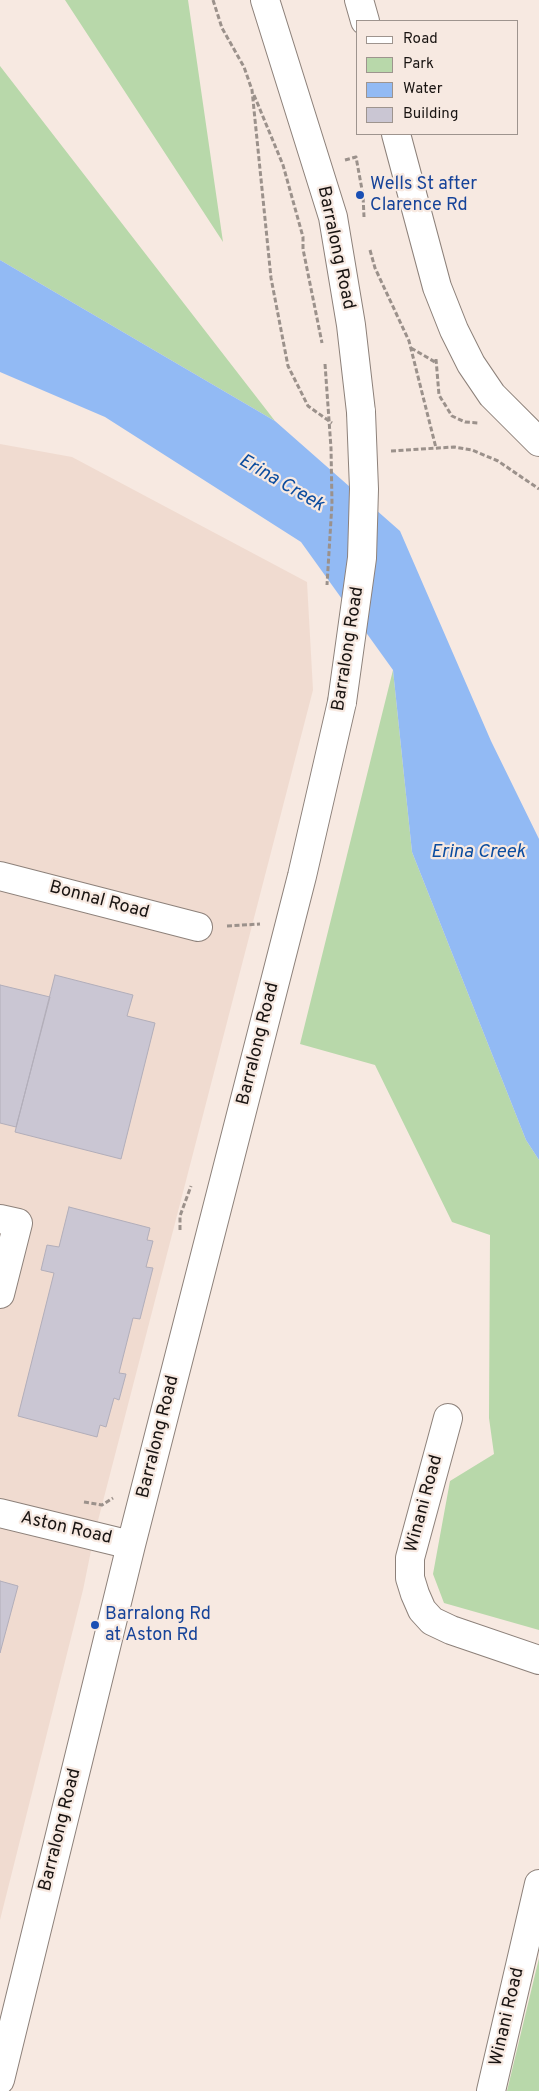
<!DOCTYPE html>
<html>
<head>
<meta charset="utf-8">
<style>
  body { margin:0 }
  #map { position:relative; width:539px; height:2091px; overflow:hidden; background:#f7e9e1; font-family:Overpass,sans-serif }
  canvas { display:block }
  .legend { position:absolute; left:356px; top:20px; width:162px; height:115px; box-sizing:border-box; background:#f7e9e1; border:1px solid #9e948e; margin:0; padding:6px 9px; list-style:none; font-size:15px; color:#191412 }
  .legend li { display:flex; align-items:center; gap:10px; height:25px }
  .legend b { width:25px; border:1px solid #9e948e }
</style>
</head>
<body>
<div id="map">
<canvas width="539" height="2091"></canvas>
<ul class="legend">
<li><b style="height:6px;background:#fff"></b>Road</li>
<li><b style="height:14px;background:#b8d8aa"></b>Park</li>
<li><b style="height:14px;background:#92baf4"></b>Water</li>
<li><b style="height:14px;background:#cac6d3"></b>Building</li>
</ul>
</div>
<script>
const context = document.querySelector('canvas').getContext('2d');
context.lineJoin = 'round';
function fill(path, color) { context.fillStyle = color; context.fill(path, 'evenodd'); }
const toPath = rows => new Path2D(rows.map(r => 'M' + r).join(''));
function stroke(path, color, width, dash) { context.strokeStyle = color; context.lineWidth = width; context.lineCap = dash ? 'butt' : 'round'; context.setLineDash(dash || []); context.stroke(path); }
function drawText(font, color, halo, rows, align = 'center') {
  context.font = font + ' Overpass,sans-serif'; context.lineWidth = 4.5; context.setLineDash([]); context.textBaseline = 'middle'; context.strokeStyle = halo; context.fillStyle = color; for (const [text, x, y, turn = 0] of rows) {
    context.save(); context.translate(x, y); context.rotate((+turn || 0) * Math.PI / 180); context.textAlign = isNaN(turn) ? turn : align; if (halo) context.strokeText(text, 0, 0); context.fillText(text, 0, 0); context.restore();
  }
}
const built = toPath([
  [0,444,72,457,307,582,313,690,94,1536,83,1590,0,1920]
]);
const green = toPath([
  [65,0,188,0,223,242],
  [0,66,275,421,0,260],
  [393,670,412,852,526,1140,539,1160,539,1630,444,1603,433,1574,450,1481,494,1454,489,1418,490,1235,452,1222,375,1065,300,1044],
  [539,1958,539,2091,507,2091]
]);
const water = toPath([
  [0,260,275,421,400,531,491,741,539,839,539,1160,526,1140,412,852,393,670,301,542,105,417,0,372]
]);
const building = toPath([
  [55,975,133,995,127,1016,155,1023,121,1159,15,1132,55,975],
  [0,985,50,997,16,1127,0,1123,0,985],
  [69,1207,150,1228,147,1240,153,1241,146,1267,153,1268,140,1319,133,1318,119,1373,126,1374,119,1400,114,1398,106,1427,100,1425,97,1437,18,1416,54,1273,41,1270,47,1245,59,1247,69,1207],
  [0,1581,18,1586,0,1653,0,1581]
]);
const path = toPath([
  [213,0,222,28,244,67,252,90,271,278,288,366,308,406,332,423],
  [254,95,283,165,303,237,303,249,322,343],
  [345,160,356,157,363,195,364,217],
  [370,250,375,268,409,341,436,448],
  [411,348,435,362],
  [436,359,439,395,452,416,465,422,479,423],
  [391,451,454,447,472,450,498,461,539,489],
  [227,926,260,924],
  [180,1230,180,1216,191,1186],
  [84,1502,102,1505,113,1498]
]);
const minor = toPath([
  [265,0,333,217,351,325,361,412],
  [359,0,365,21],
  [396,134,437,287,454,330,471,364,492,395,539,442],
  [0,876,198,927],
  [0,1219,18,1223,0,1294],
  [448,1418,410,1558,410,1578,415,1594,422,1610,432,1621,451,1630,539,1660],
  [0,1513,131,1545],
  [0,2080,131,1545,302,876,342,702],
  [491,2091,539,1884]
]);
const pathBridge = toPath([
  [325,364,331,448,332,503,327,585]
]);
const minorBridge = toPath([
  [342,702,362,558,364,489,361,412]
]);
const markers = [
  [360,195,5,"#1a4fb4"],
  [95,1625,5,"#1a4fb4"]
];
const transitNames = [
  ["Wells St after",370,185],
  ["Clarence Rd",370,206],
  ["Barralong Rd",105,1615],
  ["at Aston Rd",105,1636]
];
const streetNames = [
  ["Barralong Road",335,248,78],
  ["Barralong Road",349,649,-81],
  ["Bonnal Road",99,901,15],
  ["Barralong Road",259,1044,-76],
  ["Barralong Road",159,1437,-76],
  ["Winani Road",425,1504,-75],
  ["Aston Road",66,1529,13],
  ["Barralong Road",61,1830,-76],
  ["Winani Road",508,2017,-77]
];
const waterNames = [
  ["Erina Creek",281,484,30],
  ["Erina Creek",478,853]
];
fill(built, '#f0dbd0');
fill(green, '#b8d8aa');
fill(water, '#92baf4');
fill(building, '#cac6d3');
stroke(building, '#b2aeba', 1);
stroke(minor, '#8d817a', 30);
stroke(path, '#9b918b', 3, [5, 2.5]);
stroke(minor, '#fff', 28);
stroke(minorBridge, '#8d817a', 30, []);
stroke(pathBridge, '#9b918b', 3, [5, 2.5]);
stroke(minorBridge, '#fff', 28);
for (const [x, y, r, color] of markers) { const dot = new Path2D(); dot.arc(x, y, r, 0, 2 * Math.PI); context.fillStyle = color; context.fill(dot); stroke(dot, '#f7e9e1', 2); }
drawText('18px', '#164399', '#f7e9e1', transitNames, 'left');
drawText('18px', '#191412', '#f7e9e1', streetNames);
drawText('italic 19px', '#0b4c9f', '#f7e9e1', waterNames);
</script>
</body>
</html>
